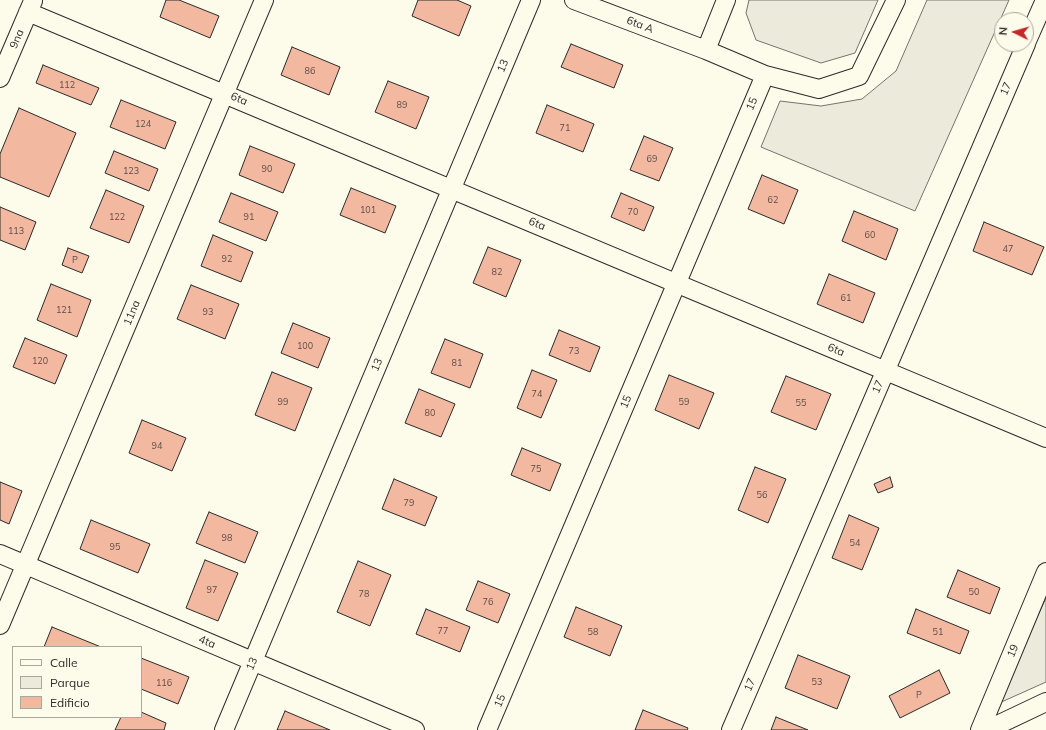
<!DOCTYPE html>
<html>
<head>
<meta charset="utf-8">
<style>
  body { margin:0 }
  #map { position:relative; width:1046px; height:730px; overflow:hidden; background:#fdfbea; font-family:Mulish,sans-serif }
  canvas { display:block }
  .legend { position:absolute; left:12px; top:646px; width:130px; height:72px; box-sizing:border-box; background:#fdfbea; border:1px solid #a9a89e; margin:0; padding:5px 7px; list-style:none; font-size:12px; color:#2b2b2b }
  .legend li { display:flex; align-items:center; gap:8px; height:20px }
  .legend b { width:20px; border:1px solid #a9a89e }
  .north { position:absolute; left:994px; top:12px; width:40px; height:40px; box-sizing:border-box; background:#fdfbea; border:1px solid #a9a89e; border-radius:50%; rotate:275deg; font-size:11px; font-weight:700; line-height:16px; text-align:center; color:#2b2b2b }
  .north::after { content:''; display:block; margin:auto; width:14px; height:18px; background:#c62828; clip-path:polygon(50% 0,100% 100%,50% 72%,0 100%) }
</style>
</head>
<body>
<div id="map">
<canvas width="1046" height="730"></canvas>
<ul class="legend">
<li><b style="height:5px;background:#fdfbea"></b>Calle</li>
<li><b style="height:11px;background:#ecebdb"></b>Parque</li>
<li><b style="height:11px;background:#f2b8a0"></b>Edificio</li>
</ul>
<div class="north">N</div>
</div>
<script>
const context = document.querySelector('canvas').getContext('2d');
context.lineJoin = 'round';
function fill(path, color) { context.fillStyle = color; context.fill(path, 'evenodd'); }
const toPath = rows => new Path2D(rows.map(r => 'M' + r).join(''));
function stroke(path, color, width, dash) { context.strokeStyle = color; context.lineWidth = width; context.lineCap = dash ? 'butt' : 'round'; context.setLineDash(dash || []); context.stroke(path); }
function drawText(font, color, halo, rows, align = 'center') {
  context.font = font + ' Mulish,sans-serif'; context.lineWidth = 3; context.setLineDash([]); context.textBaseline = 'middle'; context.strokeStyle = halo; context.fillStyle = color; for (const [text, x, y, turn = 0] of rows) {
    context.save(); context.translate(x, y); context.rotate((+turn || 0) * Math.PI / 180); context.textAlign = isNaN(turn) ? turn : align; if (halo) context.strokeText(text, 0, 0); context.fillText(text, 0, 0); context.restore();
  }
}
const green = toPath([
  [749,0,878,0,855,53,821,63,756,40,746,13,749,0],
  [927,0,1009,0,915,211,761,147,780,101,821,106,862,99,896,71,927,0],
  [1046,598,1046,682,997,704,1046,598]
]);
const building = toPath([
  [166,0,179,0,219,16,210,38,160,17,166,0],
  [418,0,457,0,471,6,459,36,412,16,418,0],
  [571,44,623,65,614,88,561,67,571,44],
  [292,47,340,67,329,95,281,75,292,47],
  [43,65,99,88,91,105,36,83,43,65],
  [388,81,429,97,416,129,375,112,388,81],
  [121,100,176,122,165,149,110,127,121,100],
  [547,105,594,124,583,152,536,133,547,105],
  [19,108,76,133,49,197,0,177,0,154,19,108],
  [644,136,673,148,659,181,630,170,644,136],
  [250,146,295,164,283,193,239,175,250,146],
  [114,151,158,169,149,191,105,173,114,151],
  [762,175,798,190,784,224,748,209,762,175],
  [351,188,396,206,385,233,340,215,351,188],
  [106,190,144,206,129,243,90,228,106,190],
  [231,193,278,212,266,241,219,222,231,193],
  [621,193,654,207,644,231,611,217,621,193],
  [0,207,36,222,25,250,0,240,0,207],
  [854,211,898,229,886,260,842,241,854,211],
  [984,222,1044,247,1032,275,973,251,984,222],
  [213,235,253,252,241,282,201,266,213,235],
  [488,247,521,260,506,297,473,283,488,247],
  [68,248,89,256,82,273,62,265,68,248],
  [829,274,875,293,863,323,817,304,829,274],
  [51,284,91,300,77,337,37,320,51,284],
  [191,285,239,304,225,339,177,319,191,285],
  [293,323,330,338,318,368,281,353,293,323],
  [559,330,600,347,590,372,549,355,559,330],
  [25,338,67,355,55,384,13,367,25,338],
  [445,339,483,354,470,388,431,373,445,339],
  [532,370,557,380,541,418,517,408,532,370],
  [272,372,312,388,295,431,255,415,272,372],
  [669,375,714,393,699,429,655,410,669,375],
  [786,376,831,394,816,430,771,412,786,376],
  [419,389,455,404,441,437,405,423,419,389],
  [142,420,186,438,172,471,129,453,142,420],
  [522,448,561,464,550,491,511,475,522,448],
  [755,467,786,479,768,523,738,510,755,467],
  [890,477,893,487,878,493,874,484,890,477],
  [394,479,437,497,425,526,382,509,394,479],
  [0,482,22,491,9,524,0,520,0,482],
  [209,512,258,532,245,563,196,543,209,512],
  [849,515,879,528,862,570,832,558,849,515],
  [91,520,150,544,138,573,80,549,91,520],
  [205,560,238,573,218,621,186,608,205,560],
  [358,561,391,575,370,626,337,612,358,561],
  [958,570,1000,588,990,614,947,597,958,570],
  [478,581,510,594,498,623,466,610,478,581],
  [576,607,622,626,610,656,564,637,576,607],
  [426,609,470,627,460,652,416,634,426,609],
  [916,609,969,631,960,654,907,633,916,609],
  [52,627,101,647,44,647,52,627],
  [798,655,850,676,837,709,785,688,798,655],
  [141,658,189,677,178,704,141,689,141,658],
  [939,670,950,693,900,718,889,696,939,670],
  [643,710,688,728,687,730,635,730,643,710],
  [285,711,330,730,277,730,285,711],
  [141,712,166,723,164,730,115,730,121,717,141,717,141,712],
  [776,717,808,730,771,730,776,717]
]);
const street = toPath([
  [574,0,706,50],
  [726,0,706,50,765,75,819,89,859,76,896,0],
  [28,12,1046,438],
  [1026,43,1045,0],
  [0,78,33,1],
  [0,554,415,730],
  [0,625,264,0],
  [224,730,531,0],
  [487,730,765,75],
  [731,730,1026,44],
  [980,730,1046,572],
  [987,730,1046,702]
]);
const numberNames = [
  ["86",310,71],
  ["112",67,85],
  ["89",402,105],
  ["124",143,124],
  ["71",565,128],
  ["69",652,159],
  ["90",267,169],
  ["123",131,171],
  ["62",773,200],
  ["101",368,210],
  ["70",633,212],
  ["122",117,217],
  ["91",249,217],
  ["113",16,231],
  ["60",870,235],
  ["47",1008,249],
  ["92",227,259],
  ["P",75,260],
  ["82",497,272],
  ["61",846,298],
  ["121",64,310],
  ["93",208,312],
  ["100",305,346],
  ["73",574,351],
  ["120",40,361],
  ["81",457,363],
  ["74",537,394],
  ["99",283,402],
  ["59",684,402],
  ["55",801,403],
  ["80",430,413],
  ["94",157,446],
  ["75",536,469],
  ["56",762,495],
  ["79",409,503],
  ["98",227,538],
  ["54",855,543],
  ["95",115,547],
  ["97",212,590],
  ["50",974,592],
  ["78",364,594],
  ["76",488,602],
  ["77",443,631],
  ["58",593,632],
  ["51",938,632],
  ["53",817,682],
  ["116",164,683],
  ["P",919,695]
];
const streetNames = [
  ["6ta A",640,25,21],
  ["9na",17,39,-67],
  ["13",503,66,-67],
  ["17",1006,89,-67],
  ["6ta",239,99,23],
  ["15",752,104,-67],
  ["6ta",537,224,23],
  ["11na",132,313,-67],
  ["6ta",836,350,23],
  ["13",377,365,-67],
  ["17",878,387,-67],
  ["15",626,402,-67],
  ["4ta",207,642,23],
  ["19",1013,651,-67],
  ["13",252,664,-67],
  ["17",750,685,-67],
  ["15",500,701,-67]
];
fill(green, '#ecebdb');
stroke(green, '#74746e', 1);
fill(building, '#f2b8a0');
stroke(building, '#2b2b2b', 1);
stroke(street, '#2b2b2b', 20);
stroke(street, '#fdfbea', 18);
drawText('9px', '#5d4e48', null, numberNames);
drawText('11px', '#2b2b2b', '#fdfbea', streetNames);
</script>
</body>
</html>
